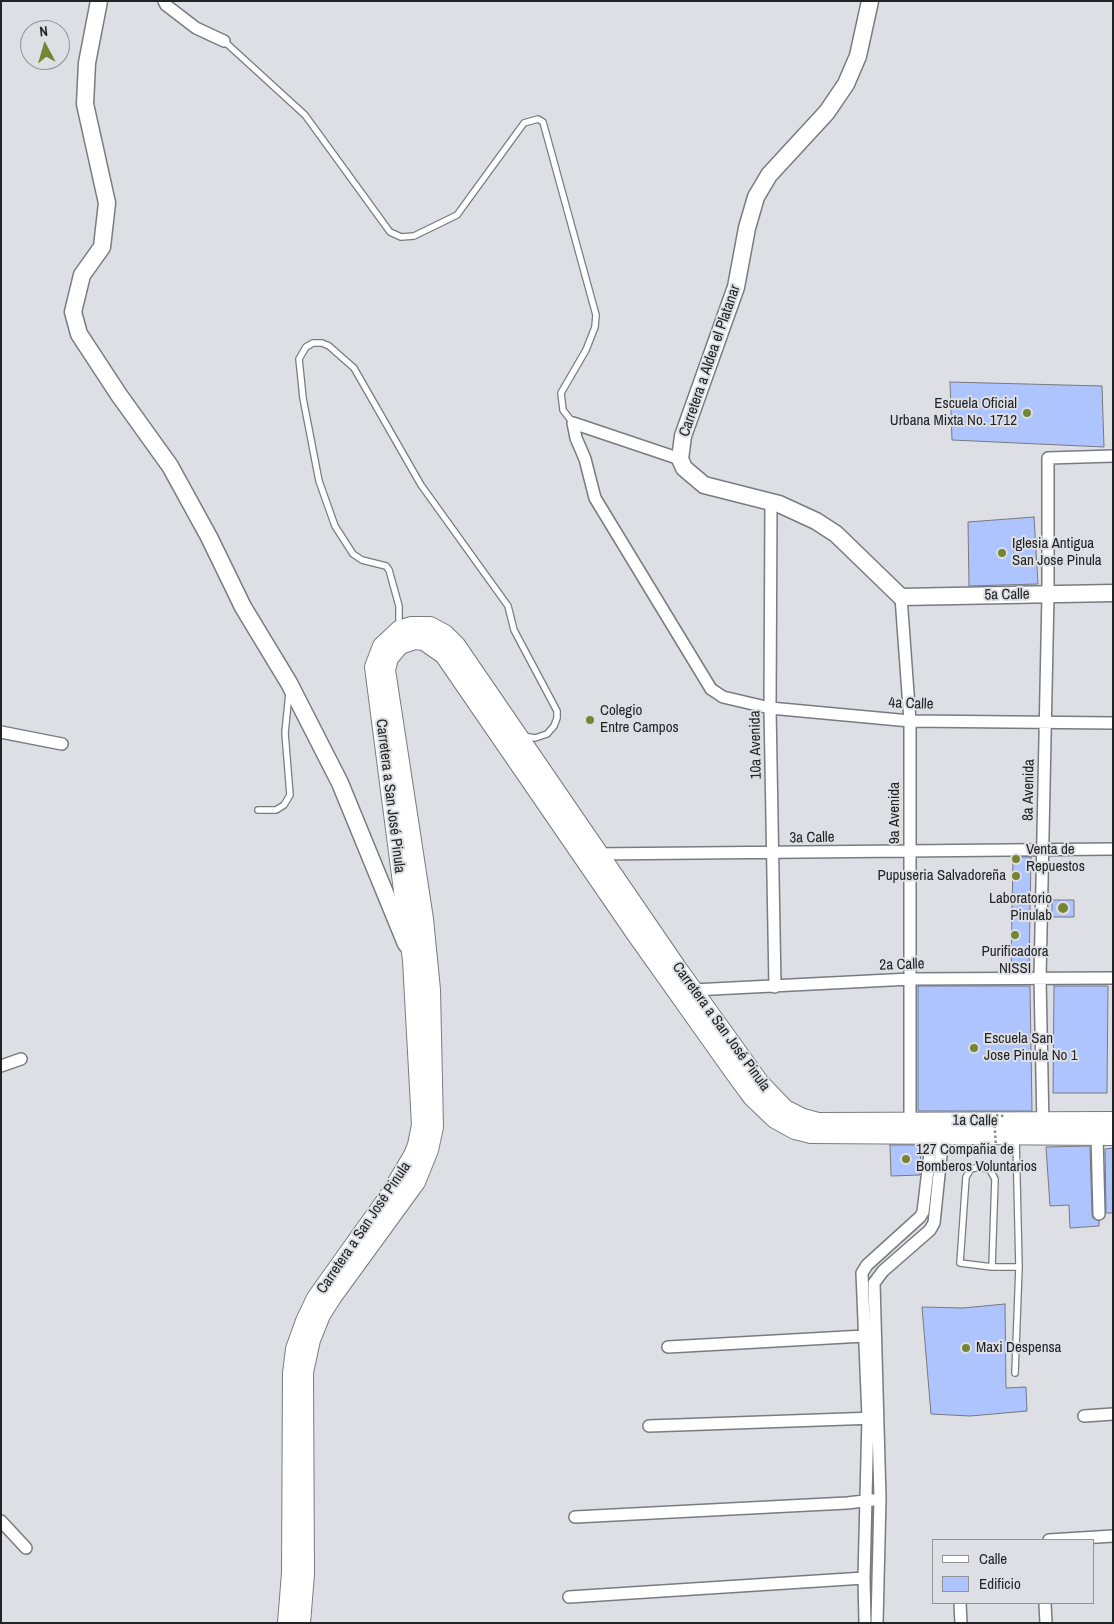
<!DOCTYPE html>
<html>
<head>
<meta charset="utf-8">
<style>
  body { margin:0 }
  #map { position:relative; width:1114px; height:1624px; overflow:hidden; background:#dddfe4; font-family:"Archivo Narrow",sans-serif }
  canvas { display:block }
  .frame { position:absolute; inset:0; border:2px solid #222325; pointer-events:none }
  .legend { position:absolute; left:932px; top:1539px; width:162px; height:65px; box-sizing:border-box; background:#dddfe4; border:1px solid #929498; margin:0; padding:6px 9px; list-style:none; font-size:15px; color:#222325 }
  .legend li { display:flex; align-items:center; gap:10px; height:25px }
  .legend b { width:25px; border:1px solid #929498 }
  .north { position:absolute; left:20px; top:20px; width:50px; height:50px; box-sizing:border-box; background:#dddfe4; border:1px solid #929498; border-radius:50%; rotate:354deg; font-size:14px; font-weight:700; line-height:20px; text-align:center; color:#222325 }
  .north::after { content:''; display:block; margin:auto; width:18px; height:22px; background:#768533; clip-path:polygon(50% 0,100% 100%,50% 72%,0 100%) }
</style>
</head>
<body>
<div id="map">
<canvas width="1114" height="1624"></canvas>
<div class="frame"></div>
<ul class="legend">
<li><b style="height:6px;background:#fff"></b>Calle</li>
<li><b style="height:14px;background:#aec4ff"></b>Edificio</li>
</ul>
<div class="north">N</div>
</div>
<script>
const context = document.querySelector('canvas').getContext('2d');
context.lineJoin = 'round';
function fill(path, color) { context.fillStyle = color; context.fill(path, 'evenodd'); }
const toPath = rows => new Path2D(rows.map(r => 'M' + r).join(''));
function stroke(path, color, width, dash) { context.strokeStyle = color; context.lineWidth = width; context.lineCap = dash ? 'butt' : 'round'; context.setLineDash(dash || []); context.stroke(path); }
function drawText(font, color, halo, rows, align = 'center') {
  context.font = font + ' "Archivo Narrow",sans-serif'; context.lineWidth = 4; context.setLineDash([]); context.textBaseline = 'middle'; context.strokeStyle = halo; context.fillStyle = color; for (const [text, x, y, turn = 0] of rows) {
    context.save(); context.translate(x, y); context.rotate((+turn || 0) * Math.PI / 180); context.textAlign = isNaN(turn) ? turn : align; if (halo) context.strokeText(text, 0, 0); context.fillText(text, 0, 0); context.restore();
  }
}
const building = toPath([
  [950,382,1102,386,1104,447,952,440,950,382],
  [1034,517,1038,584,969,586,968,522,1034,517],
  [1013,857,1031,857,1029,971,1011,971,1013,857],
  [1052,900,1074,900,1074,917,1052,917,1052,900],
  [918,986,1030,986,1032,1111,918,1111,918,986],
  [1054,986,1108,986,1107,1093,1053,1093,1054,986],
  [890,1145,921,1145,920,1175,891,1176,890,1145],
  [1090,1146,1092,1214,1093,1218,1099,1221,1099,1226,1070,1228,1069,1205,1050,1206,1046,1147,1090,1146],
  [1113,1148,1113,1213,1106,1213,1105,1149,1113,1148],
  [1005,1304,1006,1388,1026,1387,1027,1411,970,1416,931,1414,922,1307,963,1308,1005,1304]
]);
const lane = toPath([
  [224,41,305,115,390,232,401,237,414,236,457,215,524,123,538,119,543,122,596,315,595,327,586,350,561,393,563,410,573,423],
  [399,628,399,606,389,570,386,566,362,560,353,554,335,526,319,481,303,398,299,359,306,347,313,343,322,343,329,346,354,368,421,485,508,606,514,630,557,711,557,718,554,726,547,734,535,738,523,736],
  [258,810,276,810,284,805,290,795,285,733,289,693],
  [992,1267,995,1179,990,1170,979,1167,971,1169,966,1177,960,1263,992,1267,1019,1267],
  [1015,1373,1019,1267,1016,1139]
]);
const street = toPath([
  [164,1,166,5,196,28,224,41],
  [573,423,576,438,585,459,595,498,711,689,723,697,770,708,910,721,1113,723],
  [573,423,680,459],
  [771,502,770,708,775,987],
  [901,597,910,721,910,1120],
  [1,732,62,744],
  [594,854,1113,849],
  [693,990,910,979,1113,978],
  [1,1066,21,1059],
  [1043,1126,1040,978,1048,594,1048,458,1113,456],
  [1097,1136,1099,1214],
  [668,1347,864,1336],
  [1084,1416,1113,1414],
  [649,1426,875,1418],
  [575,1517,847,1503,873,1500],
  [1,1521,26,1548],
  [1049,1540,1113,1536],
  [569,1597,864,1578],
  [960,1603,961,1623],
  [1045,1603,1046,1623],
  [865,1623,864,1578,868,1417,862,1273,867,1265,920,1217,923,1212,932,1136],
  [877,1623,880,1498,874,1283,883,1271,930,1230,934,1223,943,1136]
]);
const secondary = toPath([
  [99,1,87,63,85,104,107,203,102,247,82,275,73,312,79,334,119,395,170,466,209,537,243,607,289,683,340,783,406,944],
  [870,1,858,56,846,84,827,112,769,175,756,197,747,228,736,287,683,436,680,459,684,468,704,485,779,504,816,521,836,534,901,597,1113,593]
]);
const primary = toPath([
  [287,1623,291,1573,292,1373,295,1349,305,1321,316,1298,388,1197,413,1155,417,1145,421,1125,412,960,374,667,382,646,399,630,411,626,430,626,445,634,456,645,678,969,760,1083,785,1109,803,1118,818,1122,1113,1121],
  [301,1623,305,1574,304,1372,311,1340,321,1315,333,1296,416,1182,429,1150,434,1127,431,990,424,919,386,670,389,658,400,645,415,640,424,641,444,655,635,933,733,1071,752,1097,775,1119,795,1130,811,1134,1113,1136]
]);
const pathBridge = toPath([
  [986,1148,996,1148,994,1115,1004,1116]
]);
const markers = [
  [1027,413,5,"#768533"],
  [1002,553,5,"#768533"],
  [590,720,5,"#768533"],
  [1016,859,5,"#768533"],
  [1016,876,5,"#768533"],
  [1063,908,6,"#768533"],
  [1015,935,5,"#768533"],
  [974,1048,5,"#768533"],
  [906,1159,5,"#768533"],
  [966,1348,5,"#768533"]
];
const streetNames = [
  ["Carretera a Aldea el Platanar",710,361,-71],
  ["5a Calle",1007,595,-1],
  ["4a Calle",911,704,2],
  ["10a Avenida",756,745,-91],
  ["8a Avenida",1029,790,-89],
  ["Carretera a San José Pinula",390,796,83],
  ["9a Avenida",895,813,-90],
  ["3a Calle",812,838,-1],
  ["2a Calle",902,965,-2],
  ["Carretera a San José Pinula",721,1027,54],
  ["1a Calle",975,1121,1],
  ["Carretera a San José Pinula",364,1228,-56]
];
const poiNames = [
  ["Escuela Oficial",1017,404,"right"],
  ["Urbana Mixta No. 1712",1017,421,"right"],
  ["Iglesia Antigua",1012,544],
  ["San Jose Pinula",1012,561],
  ["Colegio",600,711],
  ["Entre Campos",600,728],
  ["Venta de",1026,850],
  ["Repuestos",1026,867],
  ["Pupuseria Salvadoreña",1006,876,"right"],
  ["Laboratorio",1052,899,"right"],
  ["Pinulab",1052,916,"right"],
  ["Purificadora",1015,952,"center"],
  ["NISSI",1015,969,"center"],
  ["Escuela San",984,1039],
  ["Jose Pinula No 1",984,1056],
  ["127 Compañia de",916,1150],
  ["Bomberos Voluntarios",916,1167],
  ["Maxi Despensa",976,1348]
];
fill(building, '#aec4ff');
stroke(building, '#77797e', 1);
stroke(lane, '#7a7b80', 8);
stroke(street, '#7a7b80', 14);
stroke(secondary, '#7a7b80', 19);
stroke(primary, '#7a7b80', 20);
stroke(lane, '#fff', 5.5);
stroke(street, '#fff', 11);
stroke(secondary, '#fff', 16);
stroke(primary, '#fff', 18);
stroke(pathBridge, '#898b8f', 2.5, [2.5, 2.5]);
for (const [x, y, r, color] of markers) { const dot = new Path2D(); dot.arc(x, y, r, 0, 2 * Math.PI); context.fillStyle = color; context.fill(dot); stroke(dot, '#dddfe4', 2); }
drawText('15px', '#222325', '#dddfe4', streetNames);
drawText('15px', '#222325', '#dddfe4', poiNames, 'left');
</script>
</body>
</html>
